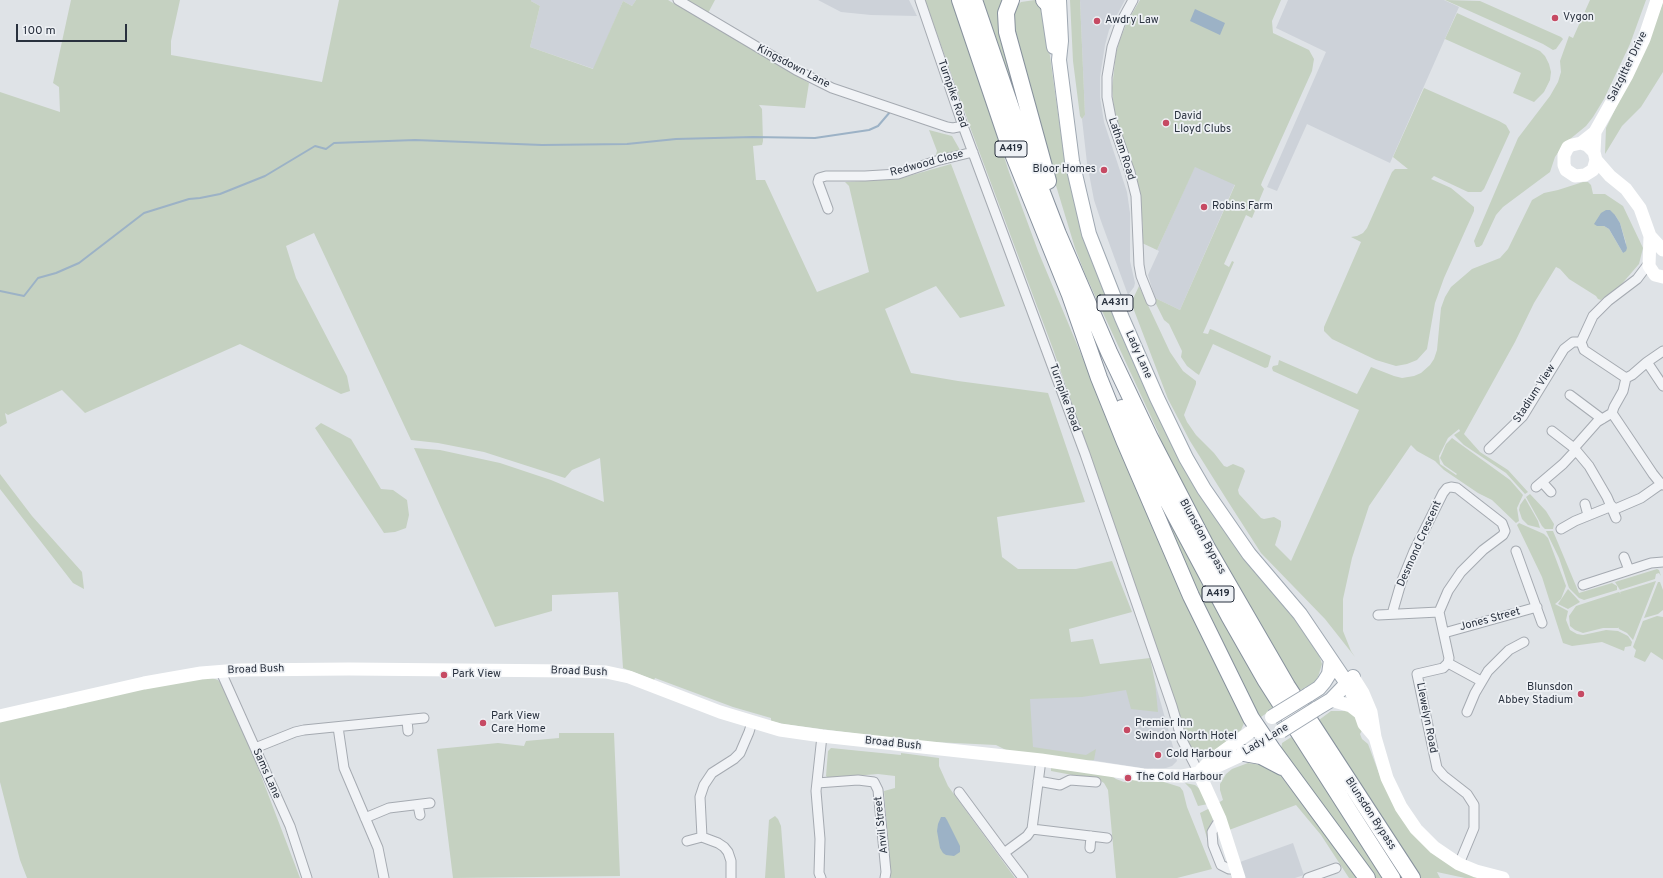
<!DOCTYPE html>
<html>
<head>
<meta charset="utf-8">
<style>
  body { margin:0 }
  #map { position:relative; width:1663px; height:878px; overflow:hidden; background:#dfe3e7; font-family:Overpass,sans-serif }
  canvas { display:block }
  .scale { position:absolute; left:16px; top:24px; width:111px; height:18px; box-sizing:border-box; border:2px solid #29313e; border-top:0; padding-left:5px; font-size:12px; line-height:14px; white-space:nowrap; color:#29313e; -webkit-text-stroke:3px #eef1f5; paint-order:stroke }
</style>
</head>
<body>
<div id="map">
<canvas width="1663" height="878"></canvas>
<div class="scale">100 m</div>
</div>
<script>
const context = document.querySelector('canvas').getContext('2d');
context.lineJoin = 'round';
function fill(path, color) { context.fillStyle = color; context.fill(path, 'evenodd'); }
const toPath = rows => new Path2D(rows.map(r => 'M' + r).join(''));
function stroke(path, color, width, dash) { context.strokeStyle = color; context.lineWidth = width; context.lineCap = dash ? 'butt' : 'round'; context.setLineDash(dash || []); context.stroke(path); }
function drawText(font, color, halo, rows, align = 'center') {
  context.font = font + ' Overpass,sans-serif'; context.lineWidth = 3.5; context.setLineDash([]); context.textBaseline = 'middle'; context.strokeStyle = halo; context.fillStyle = color; for (const [text, x, y, turn = 0] of rows) {
    context.save(); context.translate(x, y); context.rotate((+turn || 0) * Math.PI / 180); context.textAlign = isNaN(turn) ? turn : align; if (halo) context.strokeText(text, 0, 0); context.fillText(text, 0, 0); context.restore();
  }
}
const built = toPath([
  [531,0,636,0,632,6,623,1,594,69,530,47,540,6,531,1],
  [818,0,909,0,917,16,871,15,841,12],
  [1080,0,1125,0,1109,30,1105,45,1100,77,1100,97,1104,122,1127,192,1130,213,1130,261,1135,283,1134,287,1128,295,1101,221,1094,200,1087,163,1082,119,1085,115],
  [1288,0,1444,0,1459,7,1390,163,1307,124,1277,191,1267,187,1326,52,1276,28],
  [1195,166,1235,184,1180,310,1155,298,1148,275,1159,251,1157,250],
  [1155,682,1177,761,1172,766,1166,768,1148,769,1001,746,993,697,1133,685],
  [1293,843,1304,875,1295,878,1245,878,1240,862]
]);
const green = toPath([
  [71,0,180,0,171,41,171,55,322,82,339,0,531,0,531,1,540,6,530,47,593,69,623,1,632,6,636,0,668,0,809,83,805,108,759,105,762,109,763,141,762,145,753,146,756,180,765,180,817,292,869,272,849,186,845,182,898,179,951,164,1005,306,960,318,936,286,885,309,911,373,958,381,1048,393,1085,502,997,517,1002,557,1018,569,1076,569,1112,561,1132,612,1069,629,1071,642,1093,639,1100,664,1150,658,1155,682,1158,712,1131,709,1126,690,1082,697,1030,699,1033,747,1086,755,1096,749,1094,760,1087,761,1012,753,996,745,913,741,783,724,771,721,771,718,733,707,655,678,654,680,623,668,618,592,552,595,552,611,495,627,414,448,440,450,500,463,551,480,604,502,600,458,572,470,565,478,484,452,438,443,411,440,314,233,286,246,296,278,347,376,350,391,341,394,240,344,85,413,62,390,8,415,5,413,7,423,0,427,0,92,60,112,59,87,53,83],
  [683,0,715,0,707,15],
  [925,0,953,0,1009,172,1038,251,1114,433,1189,606,1215,663,1245,721,1241,730,1218,748,1204,757,1200,757,1194,754,1189,747,1169,684,1053,349,970,127],
  [979,0,1003,0,1031,141],
  [1035,0,1040,5,1047,35,1063,149,1091,254,1241,552,1296,621,1319,655,1322,664,1318,677,1315,682,1299,691,1297,691,1169,465,1158,432,1085,274,1075,248,1054,179,1011,25,1015,8,1021,2],
  [1070,0,1080,0,1085,115,1082,119,1080,116,1073,61],
  [1140,0,1281,0,1272,21,1273,33,1309,50,1314,59,1312,71,1262,182,1261,185,1264,189,1252,218,1246,215,1224,264,1229,267,1232,261,1234,262,1203,333,1208,334,1210,329,1213,330,1271,356,1268,367,1265,368,1213,344,1199,375,1196,373,1187,366,1181,357,1182,351,1169,324,1164,320,1154,300,1155,298,1180,310,1235,185,1195,167,1157,250,1142,243,1143,228,1139,193,1114,111,1112,88,1116,53,1119,42,1127,22],
  [1445,0,1480,1,1561,37,1563,39,1556,49,1553,50,1543,44],
  [1590,0,1646,0,1630,44,1604,99,1593,117,1586,126,1564,144,1555,157,1550,172,1503,207,1496,215,1482,245,1479,247,1476,247,1474,241,1518,138,1550,96,1558,82,1561,72,1560,61,1569,36,1573,38],
  [1663,2,1663,72,1641,107,1622,126,1605,154,1606,128,1650,38],
  [1457,13,1540,51,1545,56,1549,64,1551,72,1550,80,1544,92,1534,102,1513,93,1521,73,1445,39],
  [1424,88,1499,121,1506,125,1510,132,1484,189,1481,192,1468,192,1434,176,1431,179,1451,188,1474,207,1474,211,1444,278,1435,303,1427,349,1417,360,1407,364,1396,366,1376,360,1332,339,1324,331,1324,327,1361,242,1351,237,1357,236,1363,233,1367,228,1392,172,1395,169,1408,169,1393,157],
  [929,130,952,136,960,150,935,158,937,151],
  [1583,182,1588,182,1591,185,1593,194,1605,194,1623,206,1643,248,1639,264,1620,286,1601,300,1598,299,1596,296,1569,279,1560,269,1556,267,1534,303,1515,342,1464,434,1480,452,1508,470,1528,492,1525,494,1506,473,1464,445,1454,435,1460,431,1459,429,1448,438,1439,456,1440,464,1456,475,1457,474,1444,465,1440,458,1446,444,1452,438,1510,480,1523,495,1517,508,1519,521,1516,523,1492,500,1478,493,1444,470,1435,461,1417,451,1411,445,1369,506,1352,558,1343,599,1343,631,1351,651,1355,657,1325,619,1261,553,1227,500,1190,441,1168,399,1132,305,1132,301,1139,286,1170,352,1183,371,1196,381,1196,384,1184,415,1187,422,1196,435,1214,453,1224,466,1227,467,1233,464,1243,468,1245,471,1238,490,1239,494,1261,518,1264,519,1274,517,1281,521,1281,526,1275,545,1291,561,1359,410,1273,371,1272,368,1273,366,1278,365,1279,360,1357,394,1371,367,1394,376,1402,378,1414,376,1421,373,1430,365,1434,359,1437,350,1441,308,1445,297,1451,287,1472,269,1500,258,1508,249,1532,200,1544,193,1558,190],
  [1615,215,1620,223,1626,243,1623,253,1609,229,1604,226],
  [321,423,351,439,381,489,393,490,407,500,409,515,406,528,395,532,384,533,315,428],
  [1134,447,1274,708,1261,717,1257,716,1192,585],
  [0,474,32,516,82,572,84,589,73,583,0,489],
  [1530,494,1546,511,1554,524,1553,529,1545,529,1542,526,1526,497],
  [1525,498,1538,521,1540,528,1528,525,1522,519,1519,510,1520,505],
  [1519,523,1544,534,1548,538,1566,586,1561,599,1555,604,1568,611,1566,620,1570,630,1577,634,1583,635,1606,630,1618,631,1628,636,1632,642,1631,646,1625,647,1624,651,1602,642,1572,646,1563,643,1542,577,1517,525],
  [1546,531,1553,531,1579,593,1612,583,1617,586,1617,590,1584,600,1579,598,1569,588,1559,558],
  [1657,569,1659,570,1661,576,1659,573,1656,574,1655,579,1620,590,1615,582],
  [1656,581,1633,640,1627,633,1619,629,1618,627,1618,628,1603,628,1583,633,1575,630,1570,626,1569,616,1576,606,1619,592,1621,594,1620,592],
  [1658,582,1660,582,1663,590,1663,610,1658,614,1644,618],
  [1568,589,1580,602,1568,609,1558,604],
  [1657,616,1663,617,1663,660,1651,652,1645,662,1634,657,1636,650,1633,647,1643,621],
  [209,677,218,680,225,689,252,752,300,878,27,878,20,860,0,782,0,716,66,708,69,705,101,692],
  [1346,708,1354,713,1363,729,1360,734,1362,739,1368,744,1380,776,1399,814,1485,878,1465,878,1437,872,1440,878,1419,878,1319,720,1331,711,1344,711],
  [559,733,614,733,620,876,453,878,437,749,498,743,524,746,526,741,559,738],
  [1293,736,1384,878,1373,878,1281,750,1282,743],
  [831,748,901,755,901,753,939,758,939,766,948,786,1015,878,891,878,884,791,895,788,895,776,878,774,828,778,826,776,828,751],
  [1248,763,1262,765,1277,771,1358,878,1349,878,1321,835,1296,805,1229,830,1218,803,1223,800,1220,790,1220,784,1226,774,1232,769],
  [1051,767,1112,776,1116,779,1124,782,1131,779,1139,779,1164,782,1180,787,1183,791,1187,807,1212,869,1177,878,1116,878,1108,790,1104,783,1099,780,1051,771],
  [1185,783,1195,785,1201,790,1208,804,1198,806,1191,789],
  [1210,808,1213,819,1208,832,1208,842,1200,813],
  [775,816,778,819,781,826,785,878,765,878,769,820]
]);
const water = toPath([
  [1195,9,1225,23,1220,35,1190,21],
  [1606,210,1610,210,1615,215,1620,223,1627,248,1626,251,1623,253,1609,229,1604,226,1597,226,1594,224,1601,213],
  [941,817,945,817,947,820,960,846,960,852,954,856,946,855,943,853,940,848,937,831,938,824]
]);
const stream = toPath([
  [0,291,24,296,38,278,56,273,79,263,144,213,189,199,200,198,220,194,265,176,315,146,326,149,334,143,415,140,542,145,627,144,676,139,753,137,815,138,869,130,878,126,890,112]
]);
const street = toPath([
  [678,0,796,70,832,88,947,127,953,128,963,126],
  [920,0,963,126,1085,454,1172,706,1182,740,1199,773],
  [1133,0,1120,24,1112,47,1107,77,1107,97,1111,118,1130,172,1136,196,1139,265,1141,276,1151,301],
  [828,209,818,182,819,178,826,176,865,176,898,174,936,161,973,152],
  [1649,263,1637,279,1608,301,1593,316,1581,342,1584,350,1626,378,1623,391,1614,407,1612,413,1653,474,1661,484,1663,485],
  [1647,362,1663,386],
  [1626,378,1632,375,1647,362,1663,351],
  [1570,395,1602,419],
  [1552,431,1574,448,1589,466,1607,497,1616,518],
  [1574,448,1597,422,1612,413],
  [1489,449,1523,416,1564,349,1573,342,1581,342],
  [1542,482,1551,492],
  [1536,487,1563,464,1576,450],
  [1585,504,1588,515],
  [1613,510,1641,498,1661,484],
  [1561,529,1575,521,1612,506],
  [1516,551,1542,623],
  [1624,557,1629,570],
  [1583,585,1651,563,1663,562],
  [1392,614,1401,583,1414,551,1443,493,1447,488,1451,487,1457,488,1502,523,1505,531,1503,535,1483,550,1461,572,1448,591,1439,612],
  [1378,615,1439,612,1449,658,1448,663,1443,668,1417,674,1437,768,1444,776,1467,794,1474,805,1474,828,1459,864],
  [1444,633,1537,607],
  [1448,663,1481,681],
  [221,672,290,826,307,878],
  [1467,712,1475,693,1488,671,1509,650,1524,642],
  [407,720,408,731],
  [338,727,344,768,378,848,384,878],
  [255,748,295,732,304,730,424,718],
  [1038,781,1060,785,1070,780,1096,782],
  [817,783,858,780,874,782,878,790,886,872,885,878],
  [959,792,1004,853,1027,836,1032,829,1041,760],
  [418,805,420,815],
  [365,818,389,808,430,803],
  [1220,819,1212,832,1213,845,1221,865,1229,869,1236,869],
  [1032,829,1107,838],
  [687,841,702,837],
  [1090,848,1091,836],
  [1004,853,1023,878],
  [731,878,731,861,728,852,724,847,718,843,702,837,700,797,704,785,712,773,734,759,740,753,749,732,752,722],
  [821,878,819,873,820,839,816,791,822,736],
  [1308,878,1336,868]
]);
const secondary = toPath([
  [1581,143,1595,132,1627,75,1644,39,1657,0],
  [1594,152,1587,145,1581,143,1572,145,1568,147,1564,155,1564,165,1566,170,1575,176,1585,175,1593,170,1596,160,1594,152,1595,132],
  [1596,160,1610,176,1626,189,1640,208,1650,236,1649,266,1655,275,1663,277],
  [1650,236,1663,250],
  [1353,677,1363,693,1371,712,1375,737,1387,778,1401,807,1416,829,1434,847,1459,864,1476,871,1503,878],
  [1344,679,1356,701,1364,724,1375,737],
  [1331,700,1351,706,1360,713],
  [0,716,144,683,201,673,239,670,349,669,573,671,606,672,629,677,720,712,780,730,822,736,1041,760,1143,775,1182,776,1199,773,1211,769,1239,756,1266,740],
  [1201,770,1210,761,1257,727],
  [1199,773,1220,819,1239,878]
]);
const primary = toPath([
  [1047,0,1054,47],
  [1059,0,1061,41,1059,60,1072,161,1089,234,1122,318,1157,398,1186,458,1204,489,1249,554,1300,614,1344,679],
  [1308,695,1319,688,1324,682,1329,674,1331,660],
  [1316,709,1331,700,1353,677]
]);
const highway = toPath([
  [960,0,1007,139,1070,295,1099,378,1124,440,1191,596,1251,718,1272,749,1367,878],
  [974,0,1023,143,1058,234,1109,352,1150,438,1206,546,1287,686,1412,878],
  [1011,0,1006,13,1007,32,1048,181],
  [1044,0,1048,4],
  [1122,408,1158,483,1229,616,1266,681,1392,878],
  [1244,753,1261,756,1282,767]
]);
const primaryBridge = toPath([
  [1272,717,1308,695],
  [1281,731,1316,709]
]);
const markers = [
  [1555,18,4,"#c64a63"],
  [1097,21,4,"#c64a63"],
  [1166,123,4,"#c64a63"],
  [1104,170,4,"#c64a63"],
  [1204,207,4,"#c64a63"],
  [444,675,4,"#c64a63"],
  [1581,694,4,"#c64a63"],
  [483,723,4,"#c64a63"],
  [1127,730,4,"#c64a63"],
  [1158,755,4,"#c64a63"],
  [1128,778,4,"#c64a63"]
];
const shields = [
  [1011,149,32],
  [1115,303,36],
  [1218,594,32]
];
const shieldNames = [
  ["A419",1011,149],
  ["A4311",1115,303],
  ["A419",1218,594]
];
const poiNames = [
  ["Vygon",1563,18],
  ["Awdry Law",1105,21],
  ["David",1174,117],
  ["Lloyd Clubs",1174,130],
  ["Bloor Homes",1096,170,"right"],
  ["Robins Farm",1212,207],
  ["Park View",452,675],
  ["Blunsdon",1573,688,"right"],
  ["Abbey Stadium",1573,701,"right"],
  ["Park View",491,717],
  ["Care Home",491,730],
  ["Premier Inn",1135,724],
  ["Swindon North Hotel",1135,737],
  ["Cold Harbour",1166,755],
  ["The Cold Harbour",1136,778]
];
const streetNames = [
  ["Kingsdown Lane",793,67,28],
  ["Salzgitter Drive",1628,67,-64],
  ["Turnpike Road",952,94,71],
  ["Latham Road",1121,149,72],
  ["Redwood Close",927,164,-15],
  ["Lady Lane",1138,355,66],
  ["Stadium View",1535,394,-57],
  ["Turnpike Road",1064,398,70],
  ["Blunsdon Bypass",1202,537,61],
  ["Desmond Crescent",1420,544,-66],
  ["Jones Street",1490,620,-15],
  ["Broad Bush",256,670,-2],
  ["Broad Bush",579,672,2],
  ["Llewelyn Road",1426,718,79],
  ["Lady Lane",1266,740,-31],
  ["Broad Bush",893,744,6],
  ["Sams Lane",266,774,66],
  ["Blunsdon Bypass",1370,814,57],
  ["Anvil Street",882,825,-96]
];
fill(built, '#cdd2d9');
fill(green, '#c5d1c1');
fill(water, '#9cb2c6');
stroke(stream, '#9cb2c6', 2);
stroke(street, '#a5aab1', 11);
stroke(primary, '#9fa8b2', 16);
stroke(highway, '#87919d', 18);
stroke(street, '#f1f3f6', 9);
stroke(secondary, '#fff', 13);
stroke(primary, '#fff', 14);
stroke(highway, '#fff', 16);
stroke(primaryBridge, '#9fa8b2', 16, []);
stroke(primaryBridge, '#fff', 14);
for (const [x, y, r, color] of markers) { const dot = new Path2D(); dot.arc(x, y, r, 0, 2 * Math.PI); context.fillStyle = color; context.fill(dot); stroke(dot, '#eef1f5', 1.5); }
for (const [x, y, w] of shields) { const box = new Path2D(); box.roundRect(x - w / 2, y - 8, w, 16, 3); context.fillStyle = '#eef1f5'; context.fill(box); stroke(box, '#29313e', 1); }
drawText('bold 10px', '#29313e', null, shieldNames);
drawText('11px', '#29313e', '#eef1f5', poiNames, 'left');
drawText('11px', '#29313e', '#eef1f5', streetNames);
</script>
</body>
</html>
